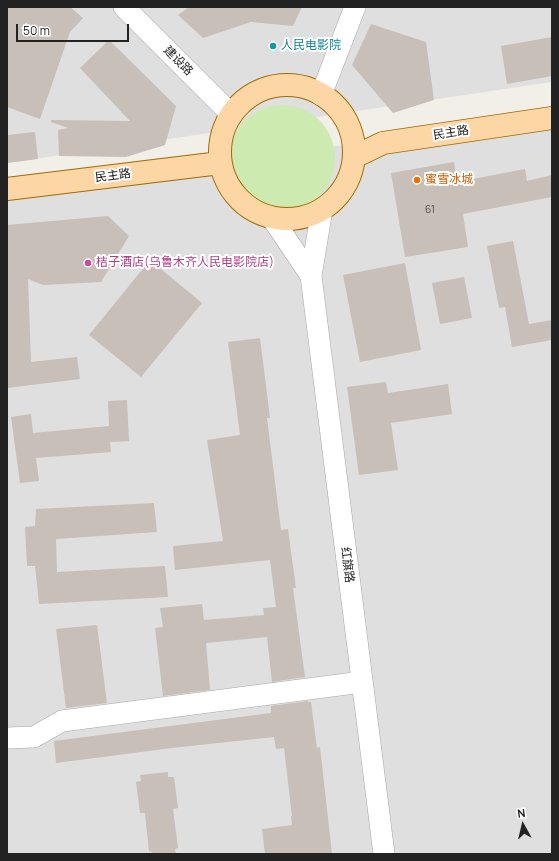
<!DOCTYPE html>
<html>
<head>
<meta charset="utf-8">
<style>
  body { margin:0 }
  #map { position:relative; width:559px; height:861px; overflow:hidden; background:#f2efe9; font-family:Manrope,sans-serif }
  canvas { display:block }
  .frame { position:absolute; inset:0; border:8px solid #222; pointer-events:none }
  .north { position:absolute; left:503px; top:805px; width:40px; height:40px; -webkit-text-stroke:3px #fff; paint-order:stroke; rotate:352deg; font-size:11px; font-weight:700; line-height:16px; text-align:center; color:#222 }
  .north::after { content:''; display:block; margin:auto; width:14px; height:18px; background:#222; clip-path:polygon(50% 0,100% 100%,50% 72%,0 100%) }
  .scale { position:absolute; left:16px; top:24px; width:113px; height:18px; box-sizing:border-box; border:2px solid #222; border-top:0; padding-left:5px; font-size:12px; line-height:14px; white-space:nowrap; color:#222; -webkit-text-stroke:3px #fff; paint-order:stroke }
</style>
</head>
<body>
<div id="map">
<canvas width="559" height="861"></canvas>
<div class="frame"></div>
<div class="north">N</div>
<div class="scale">50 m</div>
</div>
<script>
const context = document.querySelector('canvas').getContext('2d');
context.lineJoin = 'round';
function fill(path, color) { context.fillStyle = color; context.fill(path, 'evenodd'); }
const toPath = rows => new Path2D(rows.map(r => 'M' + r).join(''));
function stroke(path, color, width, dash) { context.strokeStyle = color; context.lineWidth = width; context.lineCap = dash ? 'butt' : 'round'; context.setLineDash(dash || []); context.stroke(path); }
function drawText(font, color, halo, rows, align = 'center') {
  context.font = font + ' Manrope,"Noto Sans SC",sans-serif'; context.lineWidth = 4; context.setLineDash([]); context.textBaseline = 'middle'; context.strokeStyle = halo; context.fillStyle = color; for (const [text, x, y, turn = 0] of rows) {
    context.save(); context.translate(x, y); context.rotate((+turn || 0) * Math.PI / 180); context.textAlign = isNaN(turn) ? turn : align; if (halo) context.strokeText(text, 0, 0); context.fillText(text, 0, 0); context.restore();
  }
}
const residential = toPath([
  [7,7,552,7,552,82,7,163],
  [552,118,552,854,7,854,7,189]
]);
const grass = toPath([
  '229 158a53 53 0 1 1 106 0a53 53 0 1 1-106 0Z'
]);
const building = toPath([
  [7,7,70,7,83,18,70,32,40,119,7,107],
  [189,7,302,7,293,26,251,22,203,38,178,15],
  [371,24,426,42,434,100,393,113,352,65],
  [552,37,552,76,507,84,501,46],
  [109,40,176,106,165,145,126,157,59,156,58,130,68,128,51,122,51,120,130,121,80,68],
  [35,132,38,159,7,163,7,135],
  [454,162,457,182,525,169,527,181,552,175,552,197,463,214,468,247,405,257,391,173],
  [108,216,129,236,101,282,43,285,28,279,31,362,77,357,80,379,7,388,7,225],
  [513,241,529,324,552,320,552,340,512,347,505,307,499,308,487,246],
  [150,260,202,303,141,377,89,335],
  [405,263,421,350,360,362,343,275],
  [464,277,472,318,440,324,432,283],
  [260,338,270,418,267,418,281,530,288,529,296,588,293,588,305,677,272,682,267,637,206,643,210,690,163,696,155,628,163,627,160,608,202,604,204,620,264,615,263,608,276,607,270,560,175,570,173,546,223,541,207,440,240,435,228,342],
  [386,382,388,393,448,384,452,414,391,423,398,470,359,475,347,387],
  [127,400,129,441,110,442,111,452,36,458,39,481,20,483,11,417,31,414,33,433,109,426,108,401],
  [154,503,157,532,56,539,57,572,165,566,168,597,39,604,35,566,27,566,25,527,35,526,36,509],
  [97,625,107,703,66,708,56,629],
  [308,701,308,702,311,702,317,748,320,747,332,854,265,854,262,829,292,825,291,816,292,816,284,748,276,749,274,737,172,748,56,763,54,741,271,713,271,706],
  [168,772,168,777,174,777,178,808,173,809,178,848,175,849,176,854,152,854,151,851,149,852,145,813,140,813,136,782,141,781,140,775]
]);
const minor = toPath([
  [124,7,231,114],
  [321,95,355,7],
  [322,209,311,276,384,854],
  [272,218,311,276],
  [7,738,34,737,62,721,362,682]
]);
const major = toPath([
  '220 152a67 67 0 1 1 134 0a67 67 0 1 1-134 0Z',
  [354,157,383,143,552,118],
  [7,189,220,163]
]);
const markers = [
  [273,46,4,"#0f9aa8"],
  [417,180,4,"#e8710a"],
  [88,263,4,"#d1479c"]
];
const numberNames = [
  ["61",430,210]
];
const cultureNames = [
  ["人民电影院",281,46]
];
const streetNames = [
  ["建设路",178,61,45],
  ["民主路",451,133,-9],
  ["民主路",113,176,-7],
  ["红旗路",347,565,83]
];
const foodNames = [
  ["蜜雪冰城",425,180]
];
const hotelNames = [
  ["桔子酒店(乌鲁木齐人民电影院店)",96,263]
];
fill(residential, '#e0dfdf');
fill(grass, '#cdebb0');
fill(building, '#c7bfb8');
stroke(minor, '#a9a9a9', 22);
stroke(major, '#a06b00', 24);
stroke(minor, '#fff', 21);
stroke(major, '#fcd6a4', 22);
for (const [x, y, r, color] of markers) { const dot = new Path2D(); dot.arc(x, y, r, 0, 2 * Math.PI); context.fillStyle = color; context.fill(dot); stroke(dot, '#fff', 1.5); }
drawText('10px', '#4b4948', null, numberNames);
drawText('12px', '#0d838f', '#fff', cultureNames, 'left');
drawText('12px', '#222', '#fff', streetNames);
drawText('12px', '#c56008', '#fff', foodNames, 'left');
drawText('12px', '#b23c85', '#fff', hotelNames, 'left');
</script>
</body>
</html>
